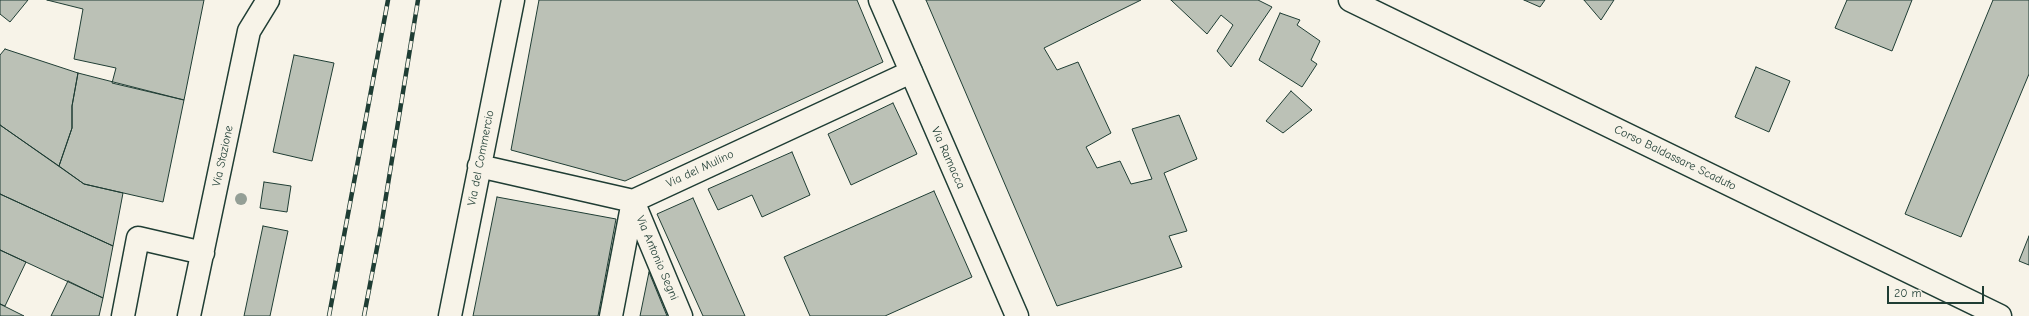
<!DOCTYPE html>
<html>
<head>
<meta charset="utf-8">
<style>
  body { margin:0 }
  #map { position:relative; width:2029px; height:316px; overflow:hidden; background:#f7f3e8; font-family:"Comic Neue",sans-serif }
  canvas { display:block }
  .scale { position:absolute; left:1887px; top:286px; width:97px; height:18px; box-sizing:border-box; border:2px solid #1f3d34; border-top:0; padding-left:5px; font-size:12px; line-height:14px; white-space:nowrap; color:#1f3d34; -webkit-text-stroke:3px #f7f3e8; paint-order:stroke }
</style>
</head>
<body>
<div id="map">
<canvas width="2029" height="316"></canvas>
<div class="scale">20 m</div>
</div>
<script>
const context = document.querySelector('canvas').getContext('2d');
context.lineJoin = 'round';
function fill(path, color) { context.fillStyle = color; context.fill(path, 'evenodd'); }
const toPath = rows => new Path2D(rows.map(r => 'M' + r).join(''));
function stroke(path, color, width, dash) { context.strokeStyle = color; context.lineWidth = width; context.lineCap = dash ? 'butt' : 'round'; context.setLineDash(dash || []); context.stroke(path); }
function drawText(font, color, halo, rows, align = 'center') {
  context.font = font + ' "Comic Neue",sans-serif'; context.lineWidth = 3.5; context.setLineDash([]); context.textBaseline = 'middle'; context.strokeStyle = halo; context.fillStyle = color; for (const [text, x, y, turn = 0] of rows) {
    context.save(); context.translate(x, y); context.rotate((+turn || 0) * Math.PI / 180); context.textAlign = isNaN(turn) ? turn : align; if (halo) context.strokeText(text, 0, 0); context.fillText(text, 0, 0); context.restore();
  }
}
const building = toPath([
  [0,0,28,0,10,22,0,14,0,0],
  [47,0,204,0,184,100,112,83,116,68,74,59,83,9,47,0],
  [539,0,857,0,883,62,625,181,511,150,539,0],
  [926,0,1141,0,1044,48,1057,70,1078,62,1111,133,1086,147,1097,168,1120,161,1131,184,1152,179,1132,129,1179,115,1197,159,1164,173,1187,231,1169,236,1182,267,1057,306,926,0],
  [1171,0,1258,0,1272,7,1231,67,1217,51,1233,25,1221,15,1207,34,1171,0],
  [1524,0,1545,0,1540,7,1524,0],
  [1584,0,1614,0,1601,20,1584,0],
  [1847,0,1912,0,1892,51,1835,28,1847,0],
  [1993,0,2029,0,2029,74,1961,237,1905,214,1993,0],
  [1280,13,1300,20,1297,25,1320,41,1311,60,1317,64,1302,87,1259,60,1280,13],
  [5,49,78,73,72,106,72,128,59,166,0,125,0,55,5,49],
  [294,55,334,63,312,161,273,152,294,55],
  [1756,67,1790,81,1769,132,1735,117,1756,67],
  [78,73,184,100,163,202,84,184,59,166,72,128,72,106,78,73],
  [1291,91,1312,110,1283,133,1266,121,1291,91],
  [893,103,917,154,851,185,828,134,893,103],
  [0,125,84,184,123,193,113,246,0,194,0,125],
  [792,152,810,195,762,217,752,195,718,210,708,189,792,152],
  [264,182,291,186,287,212,260,208,264,182],
  [934,191,972,277,885,316,810,316,784,257,934,191],
  [0,194,113,246,103,298,0,250,0,194],
  [497,197,616,219,598,316,473,316,497,197],
  [693,198,745,316,703,316,657,214,693,198],
  [263,226,288,231,270,316,244,316,263,226],
  [2029,236,2029,265,2019,261,2029,236],
  [0,250,26,262,5,306,0,304,0,250],
  [649,272,667,316,640,316,649,272],
  [68,281,103,298,99,316,51,316,68,281],
  [0,304,24,316,0,316,0,304]
]);
const minor = toPath([
  [479,166,633,201,911,72],
  [633,201,681,316],
  [123,316,138,238,203,253],
  [189,316,249,31,268,0],
  [450,316,513,0],
  [611,316,633,201]
]);
const tertiary = toPath([
  [1350,0,2000,316]
]);
const secondary = toPath([
  [880,0,1017,316]
]);
const rail = toPath([
  [329,316,388,0],
  [364,316,381,227,418,0]
]);
const trees = [
  [241,199]
];
const streetNames = [
  ["Via Stazione",223,156,-78],
  ["Via del Commercio",481,158,-79],
  ["Via Ramacca",948,158,66],
  ["Corso Baldassare Scaduto",1675,158,26],
  ["Via del Mulino",700,169,-25],
  ["Via Antonio Segni",657,258,67]
];
fill(building, '#bbc1b6');
stroke(building, '#1f3d34', 1);
stroke(minor, '#1f3d34', 25);
stroke(tertiary, '#1f3d34', 25);
stroke(secondary, '#1f3d34', 25);
stroke(minor, '#f7f3e8', 22);
stroke(tertiary, '#f7f3e8', 22);
stroke(secondary, '#f7f3e8', 22);
stroke(rail, '#1f3d34', 4.5);
stroke(rail, '#f7f3e8', 3, [9]);
context.fillStyle = '#949f96';
for (const [x, y] of trees) { context.beginPath(); context.arc(x, y, 6, 0, 2 * Math.PI); context.fill(); }
drawText('12px', '#1f3d34', '#f7f3e8', streetNames);
</script>
</body>
</html>
